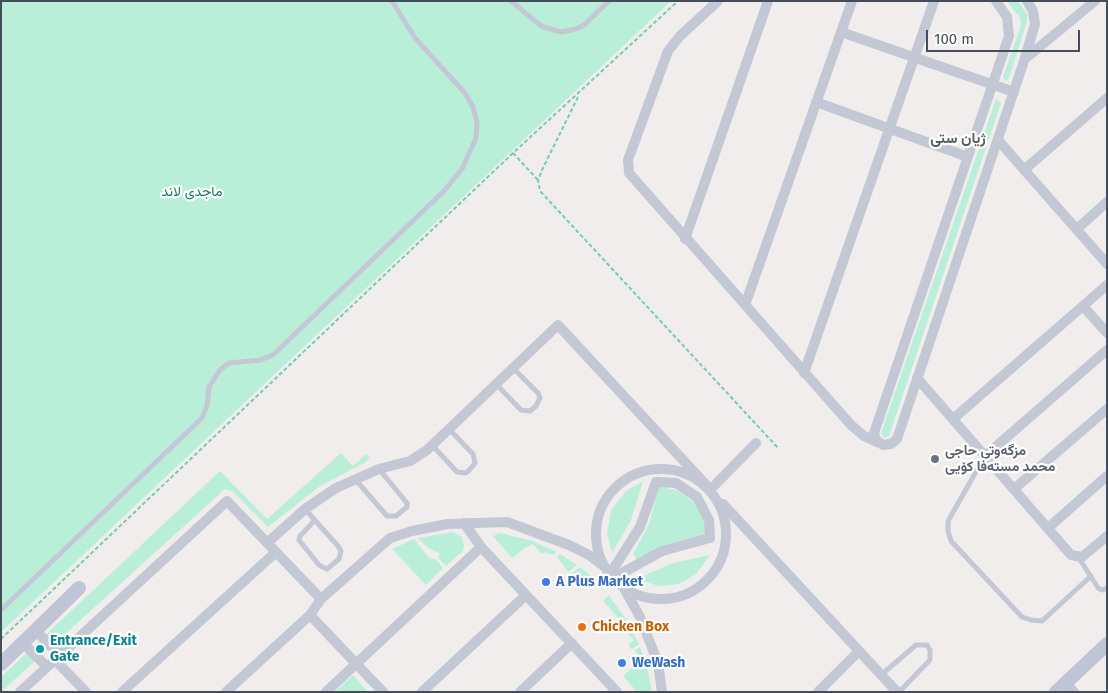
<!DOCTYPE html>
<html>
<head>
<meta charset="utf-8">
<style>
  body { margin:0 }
  #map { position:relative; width:1108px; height:693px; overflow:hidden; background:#f0edec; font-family:"Fira Sans",sans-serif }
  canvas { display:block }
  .frame { position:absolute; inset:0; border:2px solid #454c5a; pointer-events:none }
  .scale { position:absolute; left:926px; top:30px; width:154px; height:22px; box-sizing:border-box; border:2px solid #454c5a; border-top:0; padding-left:6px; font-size:15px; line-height:18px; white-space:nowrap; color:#454c5a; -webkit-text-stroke:4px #fff; paint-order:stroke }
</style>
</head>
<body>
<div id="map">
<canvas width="1108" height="693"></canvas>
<div class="frame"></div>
<div class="scale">100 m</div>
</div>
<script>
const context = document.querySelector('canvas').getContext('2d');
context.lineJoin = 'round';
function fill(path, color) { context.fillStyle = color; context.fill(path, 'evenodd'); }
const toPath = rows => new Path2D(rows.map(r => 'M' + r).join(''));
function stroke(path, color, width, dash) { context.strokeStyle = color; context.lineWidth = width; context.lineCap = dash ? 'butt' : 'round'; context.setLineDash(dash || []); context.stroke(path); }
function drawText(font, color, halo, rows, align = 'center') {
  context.font = font + ' "Fira Sans",Vazirmatn,sans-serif'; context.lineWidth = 4.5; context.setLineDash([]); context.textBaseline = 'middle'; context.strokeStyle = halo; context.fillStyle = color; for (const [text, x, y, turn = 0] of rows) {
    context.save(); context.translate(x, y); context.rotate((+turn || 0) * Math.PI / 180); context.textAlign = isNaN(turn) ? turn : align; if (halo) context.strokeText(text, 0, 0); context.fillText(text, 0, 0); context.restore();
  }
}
const green = toPath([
  [1,1,671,1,1,632],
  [1007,1,1018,1,1027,14,1027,21,1009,78,1006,81,1003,77,1021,25,1020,18],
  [996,99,1001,103,889,436,884,438,881,433],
  [341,453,353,466,366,454,370,458,364,463,320,486,268,527,232,491,225,489,1,692,1,677,220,471,267,519],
  [643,481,631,520,612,553,607,534,611,510,626,491],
  [659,486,678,491,694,502,704,519,707,535,672,543,637,560,633,554,649,524],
  [453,532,462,537,464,546,463,551,446,566,438,558,440,554,427,547,418,538],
  [500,533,532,541,557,552,553,555,545,552,542,554,533,544,526,547,512,558,493,536],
  [414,539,429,558,435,559,443,568,426,585,392,549],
  [560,554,577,565,568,572,557,557],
  [710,555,696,574,679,584,659,586,636,579,673,563],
  [580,567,593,578,587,584,578,576,575,578,571,574],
  [609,595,631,627,625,632,621,628,625,625,603,601],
  [632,630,639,644,632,649,628,645,634,640,628,634],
  [640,647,647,667,652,692,637,692,623,676,642,659,635,651],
  [353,675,368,692,335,692]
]);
const path = toPath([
  [578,97,542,170,538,180,540,191,779,449],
  [513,153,538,180],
  [1,639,513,153,678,1]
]);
const lane = toPath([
  [511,1,541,26,561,32,576,29,584,25,609,1],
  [496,384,521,410,530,411,536,406,540,398,538,393,513,368],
  [432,445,457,472,466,473,472,467,475,463,473,454,449,429],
  [985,456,948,521,948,531,951,541,1022,617,1031,620,1042,621,1091,576],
  [355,479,387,516,396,516,407,507,407,503,379,469],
  [305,509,338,546,341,551,339,559,327,569,319,565,299,540,300,536,315,520],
  [1079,558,1098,588,1102,590,1107,588],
  [1,610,202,418,207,406,209,387,219,371,229,363,261,360,274,354,444,191,462,169,476,138,477,122,473,107,465,93,415,38,392,1],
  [881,675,916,645,927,645,930,650,930,660,899,692]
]);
const street = toPath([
  [718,1,680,36,668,51,628,160,629,173,851,425,864,436,879,443],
  [996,1,1007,17,1009,36,874,433,876,440,883,445,891,444,897,439,1025,58,1035,24,1033,11,1027,1],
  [841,32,1014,92],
  [1026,58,1095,1],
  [816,102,968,157],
  [998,140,1107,264],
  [1024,170,1107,98],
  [1077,229,1107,202],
  [685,239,768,1],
  [745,305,852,1],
  [1083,306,1107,333],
  [804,373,934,1],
  [917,378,1071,555,1082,557,1107,536],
  [953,419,1107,285],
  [985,456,1107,350],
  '596 534a65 65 0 1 1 130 0a65 65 0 1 1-130 0Z',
  [1014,489,1107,409],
  [710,490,756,443],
  [723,504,897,692],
  [464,523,481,547,617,692],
  [1048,528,1107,476],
  [267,543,305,509,336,488,379,469,410,461,427,450,558,325,707,486],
  [610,574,640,527,656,482,676,483,697,497,709,520,710,538,662,551,613,578],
  [624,588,640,617,658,663,662,692],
  [310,615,383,692],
  [36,631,60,655],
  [23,643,47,667],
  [55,660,86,692],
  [1066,683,1074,692],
  [20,692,227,501,321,599],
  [122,692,276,552],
  [226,692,310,615,321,599,390,538,412,531,448,524,507,522,569,545,589,555,605,567],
  [326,692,481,547],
  [422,692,526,595],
  [520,692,572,643],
  [818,692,859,651]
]);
const secondary = toPath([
  [1,664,79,588],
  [1056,692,1107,644]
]);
const markers = [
  [935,459,5,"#6b7280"],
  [546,582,5,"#3f7fe0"],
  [582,627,5,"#e8710a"],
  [40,649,5,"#0f9aa8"],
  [622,663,5,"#3f7fe0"]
];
const parkNames = [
  ["ماجدی لاند",192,192]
];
const worshipNames = [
  ["مزگەوتی حاجی",945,451],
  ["محمد مستەفا کۆیی",945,467]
];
const shopNames = [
  ["A Plus Market",556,582],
  ["WeWash",632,663]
];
const foodNames = [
  ["Chicken Box",592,627]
];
const cultureNames = [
  ["Entrance/Exit",50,641],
  ["Gate",50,657]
];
const neighbourhoodNames = [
  ["ژیان ستی",958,139]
];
fill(green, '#b9efd9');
stroke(path, '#71cdb3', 2, [4, 2.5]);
stroke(lane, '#c3c8d4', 5);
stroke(street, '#c3c8d4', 10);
stroke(secondary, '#bfc5d6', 14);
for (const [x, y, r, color] of markers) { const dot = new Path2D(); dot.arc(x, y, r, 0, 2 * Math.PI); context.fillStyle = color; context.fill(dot); stroke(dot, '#fff', 2); }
drawText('14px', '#157c5e', '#fff', parkNames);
drawText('bold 14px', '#5b616d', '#fff', worshipNames, 'left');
drawText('bold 14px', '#366cbe', '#fff', shopNames, 'left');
drawText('bold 14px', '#c56008', '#fff', foodNames, 'left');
drawText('bold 14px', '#0d838f', '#fff', cultureNames, 'left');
drawText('bold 15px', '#595b62', '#fff', neighbourhoodNames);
</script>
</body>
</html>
